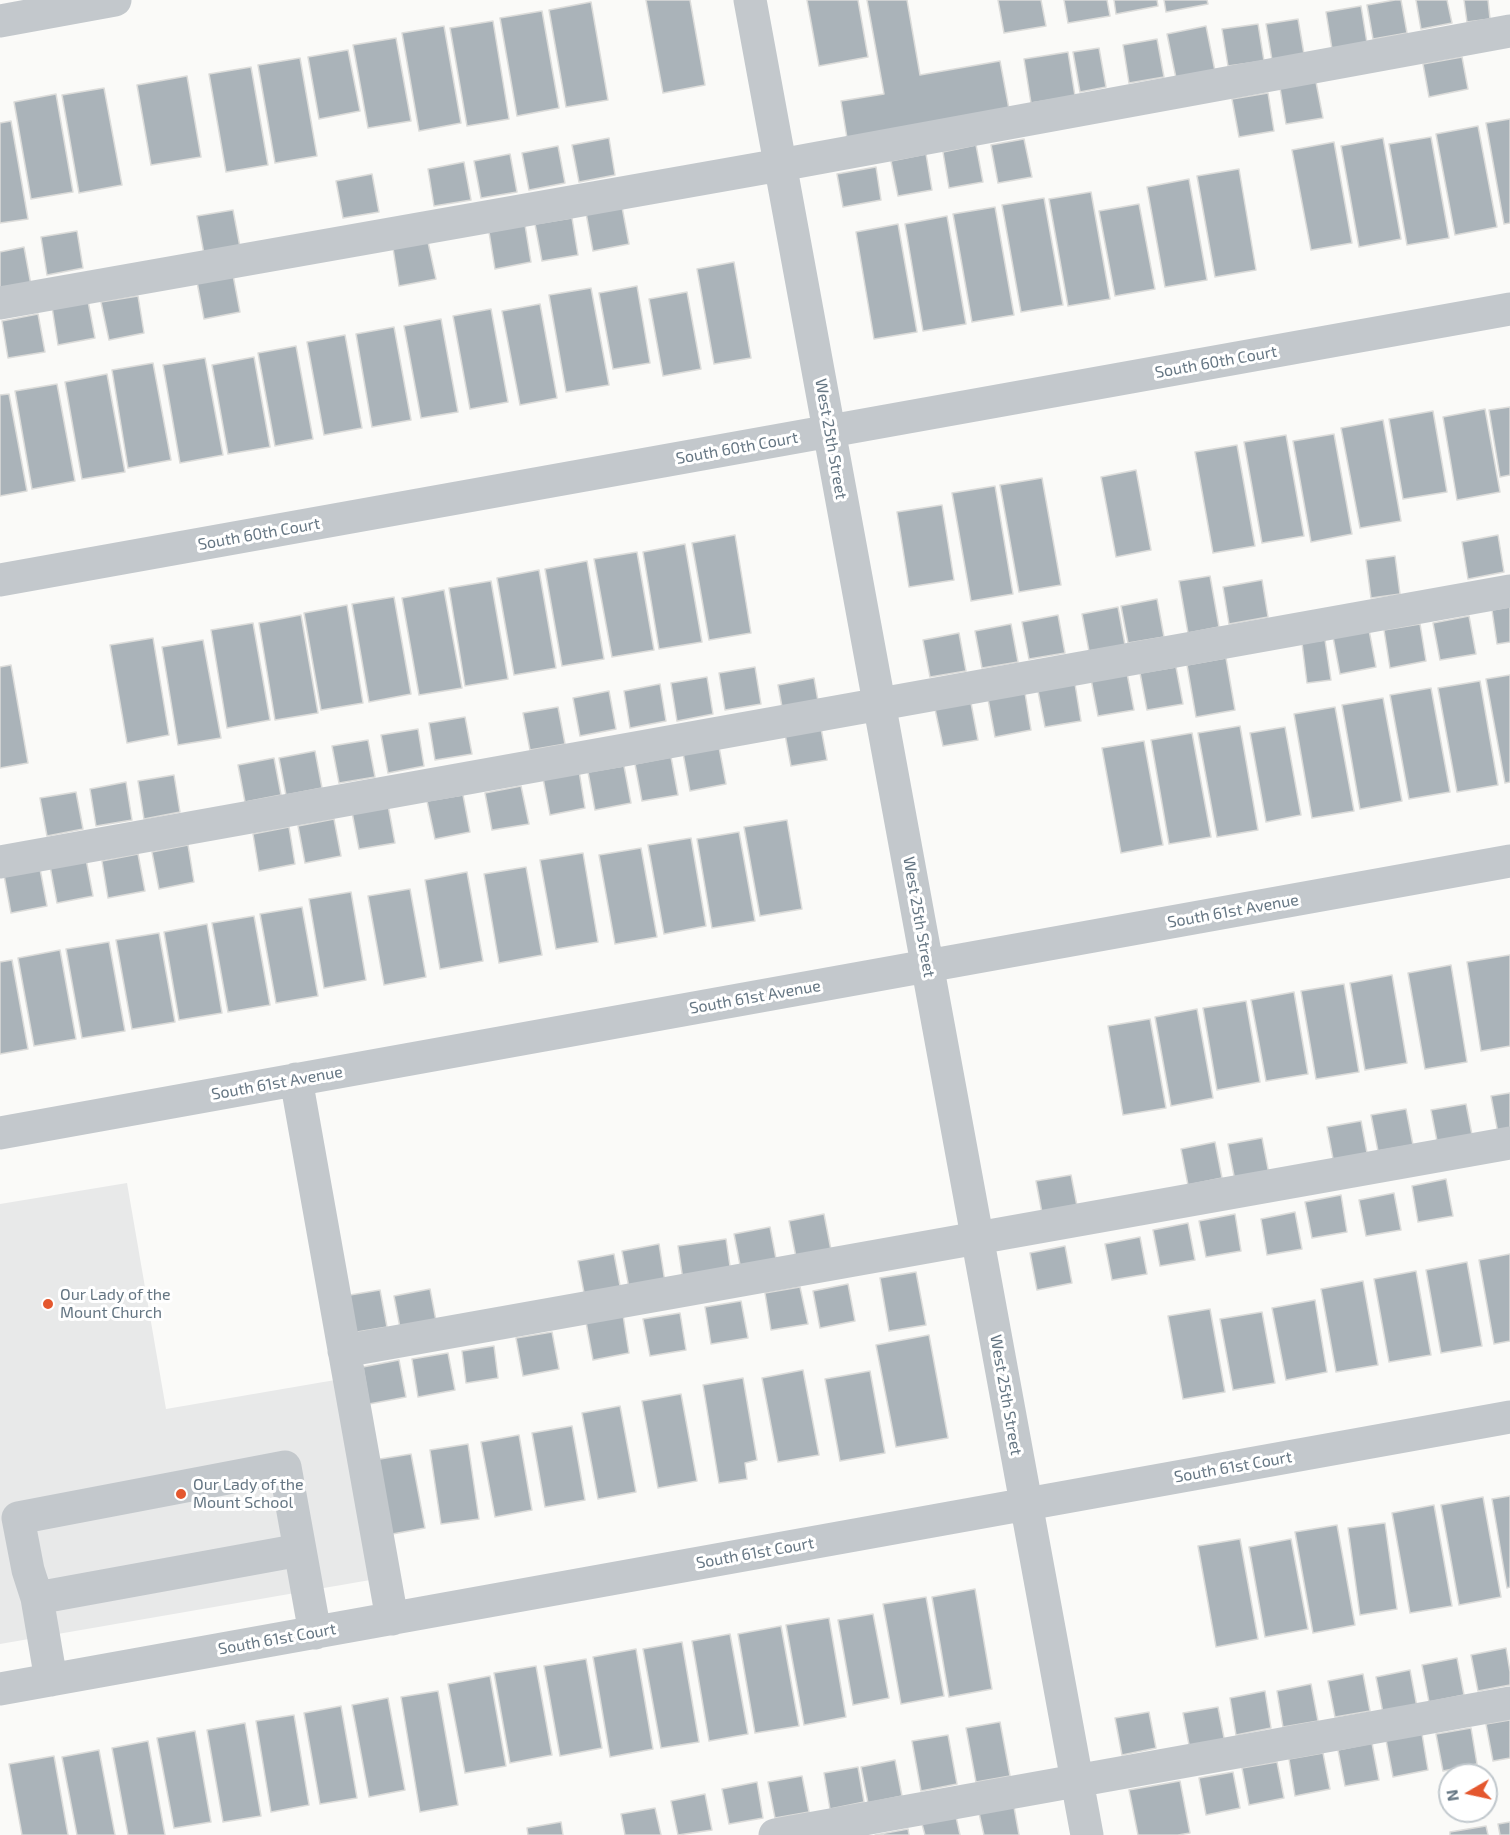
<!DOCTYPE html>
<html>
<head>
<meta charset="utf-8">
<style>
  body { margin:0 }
  #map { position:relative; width:1510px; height:1835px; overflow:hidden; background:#fafaf8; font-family:"Exo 2",sans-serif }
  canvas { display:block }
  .north { position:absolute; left:1438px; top:1763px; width:60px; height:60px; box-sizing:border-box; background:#fff; border:2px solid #c1c8cd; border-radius:50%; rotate:261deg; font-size:16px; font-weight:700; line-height:24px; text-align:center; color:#657683 }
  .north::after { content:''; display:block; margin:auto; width:21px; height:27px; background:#e4572e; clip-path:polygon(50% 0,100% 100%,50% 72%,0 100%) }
</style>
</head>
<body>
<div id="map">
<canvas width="1510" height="1835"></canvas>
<div class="north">N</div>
</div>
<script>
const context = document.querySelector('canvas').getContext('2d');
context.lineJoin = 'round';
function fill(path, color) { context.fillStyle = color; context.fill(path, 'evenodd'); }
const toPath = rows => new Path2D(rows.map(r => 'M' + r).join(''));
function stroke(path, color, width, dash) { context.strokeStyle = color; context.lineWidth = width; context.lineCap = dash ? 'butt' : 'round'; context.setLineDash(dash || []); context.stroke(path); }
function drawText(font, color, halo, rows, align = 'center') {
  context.font = font + ' "Exo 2",sans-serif'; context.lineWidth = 6; context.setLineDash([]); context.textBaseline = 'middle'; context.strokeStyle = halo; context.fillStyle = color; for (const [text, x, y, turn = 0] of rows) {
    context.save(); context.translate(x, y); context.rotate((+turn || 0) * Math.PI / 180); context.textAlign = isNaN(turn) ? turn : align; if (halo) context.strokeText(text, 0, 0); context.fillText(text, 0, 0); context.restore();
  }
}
const built = toPath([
  [127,1183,166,1409,341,1379,376,1579,0,1644,0,1204]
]);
const building = toPath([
  [646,0,690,0,705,85,663,93,646,0],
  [807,0,858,0,868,57,819,66,807,0],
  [867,0,907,0,920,75,1000,61,1009,109,847,138,841,101,884,94,867,0],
  [998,0,1041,0,1046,26,1004,33,998,0],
  [1064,0,1107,0,1110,16,1068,23,1064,0],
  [1114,0,1157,0,1158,6,1116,14,1114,0],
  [1164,0,1207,0,1208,4,1166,12,1164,0],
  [1395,0,1401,0,1407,33,1373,39,1367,5,1395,0],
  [1416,0,1447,0,1452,23,1421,29,1416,0],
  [1464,0,1488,0,1490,19,1467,22,1464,0],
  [591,2,608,100,566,107,549,10,591,2],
  [1361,6,1367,43,1332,49,1326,12,1361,6],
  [542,11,559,108,517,116,500,18,542,11],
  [1298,19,1304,54,1272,60,1266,24,1298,19],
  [493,21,509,119,467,126,450,28,493,21],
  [1258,24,1264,61,1228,66,1222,29,1258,24],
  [444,26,461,123,419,131,402,33,444,26],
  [1206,26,1215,71,1176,78,1167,34,1206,26],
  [396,38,411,121,368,128,353,45,396,38],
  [1157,39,1164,77,1129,83,1123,45,1157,39],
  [1099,48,1106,87,1080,92,1073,52,1099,48],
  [348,50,360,111,319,119,308,57,348,50],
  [1068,52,1075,96,1031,103,1024,59,1068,52],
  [1462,57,1468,89,1429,97,1423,64,1462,57],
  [300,58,317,156,275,163,258,65,300,58],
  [251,67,268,165,226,172,209,74,251,67],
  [187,76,201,157,151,165,137,85,187,76],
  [1316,82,1323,118,1286,124,1280,88,1316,82],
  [104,88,122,185,79,193,62,95,104,88],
  [1268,93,1274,131,1239,137,1232,99,1268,93],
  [56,94,73,192,31,199,14,102,56,94],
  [1510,119,1510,223,1504,224,1486,123,1510,119],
  [11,121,28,219,0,223,0,123,11,121],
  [1478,126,1497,227,1455,235,1436,134,1478,126],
  [1431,137,1449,238,1407,245,1389,144,1431,137],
  [609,138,615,175,579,182,572,145,609,138],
  [1383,138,1401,239,1359,247,1341,146,1383,138],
  [1024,139,1032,177,998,183,991,145,1024,139],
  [1334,142,1352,243,1311,250,1292,150,1334,142],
  [976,145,983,182,949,188,943,152,976,145],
  [558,146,565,183,529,190,522,153,558,146],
  [510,154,517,192,481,198,474,161,510,154],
  [926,154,932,190,898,196,891,161,926,154],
  [464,162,471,200,434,206,428,169,464,162],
  [876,167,881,200,843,207,837,174,876,167],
  [1239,169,1256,270,1215,277,1197,176,1239,169],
  [372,174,379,212,343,218,336,181,372,174],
  [1189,179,1207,280,1165,287,1147,187,1189,179],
  [1091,192,1110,299,1068,306,1049,199,1091,192],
  [1044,198,1063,305,1021,312,1002,205,1044,198],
  [1139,204,1155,289,1115,296,1099,211,1139,204],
  [622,207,629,244,593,251,586,213,622,207],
  [995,207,1014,315,972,322,953,214,995,207],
  [233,210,240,247,204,254,197,216,233,210],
  [947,216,966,324,923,331,905,224,947,216],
  [572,218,578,255,542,261,535,224,572,218],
  [898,224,917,332,874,339,856,232,898,224],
  [525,225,531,262,495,269,489,232,525,225],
  [77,231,83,268,47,275,41,237,77,231],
  [428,242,436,279,399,286,393,248,428,242],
  [24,247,31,285,0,290,0,252,24,247],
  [734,262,751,358,714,364,697,269,734,262],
  [233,275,240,312,204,319,197,282,233,275],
  [637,286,650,363,613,369,599,293,637,286],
  [591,288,609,385,566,392,549,295,591,288],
  [687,292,701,369,663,376,649,299,687,292],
  [138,296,144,333,109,340,101,302,138,296],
  [88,301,95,338,58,345,52,307,88,301],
  [540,304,557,398,520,405,502,311,540,304],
  [491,309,508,402,470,409,453,316,491,309],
  [38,314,45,352,8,358,2,321,38,314],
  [441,319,458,412,421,418,404,326,441,319],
  [394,327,411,420,372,427,356,334,394,327],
  [345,335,362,428,324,435,307,342,345,335],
  [296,346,313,439,275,446,258,353,296,346],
  [254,357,270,447,228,454,212,365,254,357],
  [205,358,223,455,180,463,163,365,205,358],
  [153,363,171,460,128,468,112,370,153,363],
  [107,374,125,472,82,479,65,382,107,374],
  [57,384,75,481,32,489,15,391,57,384],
  [9,394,27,491,0,496,0,395,9,394],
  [1510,407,1510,475,1500,477,1489,410,1510,407],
  [1485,409,1500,492,1457,500,1443,417,1485,409],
  [1433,411,1447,492,1403,499,1389,419,1433,411],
  [1383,420,1401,521,1360,528,1341,428,1383,420],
  [1334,434,1352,534,1311,542,1293,441,1334,434],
  [1286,435,1304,536,1262,543,1244,442,1286,435],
  [1237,445,1255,546,1213,553,1195,452,1237,445],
  [1136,470,1151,550,1116,557,1101,477,1136,470],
  [1042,478,1061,585,1019,592,1000,485,1042,478],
  [995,486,1013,594,971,601,952,493,995,486],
  [942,505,954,580,909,587,897,512,942,505],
  [735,535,751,633,709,640,692,543,735,535],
  [1498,535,1504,572,1468,579,1462,542,1498,535],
  [685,544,702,642,659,649,643,552,685,544],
  [637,552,654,650,612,657,594,559,637,552],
  [1395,556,1400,594,1371,598,1366,560,1395,556],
  [587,561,604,659,562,666,545,569,587,561],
  [539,570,556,668,514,675,497,578,539,570],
  [1210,576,1219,627,1188,633,1179,581,1210,576],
  [1262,580,1268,617,1229,624,1223,587,1262,580],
  [491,581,508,679,465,686,449,588,491,581],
  [444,590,462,688,419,695,402,598,444,590],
  [394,597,411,694,369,702,352,604,394,597],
  [1157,599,1164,637,1128,643,1121,606,1157,599],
  [347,605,363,703,321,710,304,613,347,605],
  [1118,607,1125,645,1089,651,1082,614,1118,607],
  [1510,607,1510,642,1497,644,1492,610,1510,607],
  [301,615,318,713,275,720,259,623,301,615],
  [1058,615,1065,653,1029,659,1022,622,1058,615],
  [1469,616,1476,654,1440,660,1433,623,1469,616],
  [253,623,270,720,227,728,211,630,253,623],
  [1011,624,1018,662,982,668,975,631,1011,624],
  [1420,624,1426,661,1390,668,1384,630,1420,624],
  [1369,630,1376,667,1340,674,1333,637,1369,630],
  [959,633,966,671,930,677,923,640,959,633],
  [153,638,169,735,127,743,110,645,153,638],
  [203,640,221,738,178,745,162,647,203,640],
  [1325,640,1331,680,1307,683,1302,643,1325,640],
  [1226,658,1235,710,1196,717,1187,665,1226,658],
  [11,665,28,763,0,768,0,667,11,665],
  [755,667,761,704,725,710,719,673,755,667],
  [1176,667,1183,704,1147,710,1140,673,1176,667],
  [1127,673,1134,710,1098,716,1091,679,1127,673],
  [1510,675,1510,782,1505,783,1486,679,1510,675],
  [707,677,713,714,677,721,671,683,707,677],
  [814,678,818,701,782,707,778,685,814,678],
  [1480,681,1498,785,1457,792,1438,688,1480,681],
  [660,684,666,721,630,728,624,691,660,684],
  [1075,684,1081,721,1045,727,1038,691,1075,684],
  [1431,688,1450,792,1409,799,1390,695,1431,688],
  [609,691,616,729,580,736,573,698,609,691],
  [1025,693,1031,730,995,737,988,699,1025,693],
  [1383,698,1402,801,1360,809,1342,705,1383,698],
  [971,703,978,740,943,746,935,709,971,703],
  [558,707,565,744,530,750,523,713,558,707],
  [1335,707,1354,811,1312,818,1294,714,1335,707],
  [465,717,472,754,435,760,429,723,465,717],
  [820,723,827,760,791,766,784,729,820,723],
  [1240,726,1258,830,1217,837,1198,733,1240,726],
  [1285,727,1301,815,1266,822,1250,733,1285,727],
  [418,729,424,766,388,773,381,735,418,729],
  [1192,733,1211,837,1169,844,1151,740,1192,733],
  [368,740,375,777,339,783,332,746,368,740],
  [1144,741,1163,845,1121,853,1102,748,1144,741],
  [719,747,726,784,690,791,683,753,719,747],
  [315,751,322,788,286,795,279,758,315,751],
  [671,757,678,795,642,801,635,764,671,757],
  [274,758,281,795,245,802,238,765,274,758],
  [624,766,631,803,595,810,588,772,624,766],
  [579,771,585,808,550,815,543,778,579,771],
  [174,775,180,812,144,819,138,781,174,775],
  [126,782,132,820,96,826,90,789,126,782],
  [521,786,529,824,492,830,485,793,521,786],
  [76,792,83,829,47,836,40,798,76,792],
  [463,795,470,832,435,839,427,801,463,795],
  [388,805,395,843,359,849,352,812,388,805],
  [334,819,341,856,305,863,298,826,334,819],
  [787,820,802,909,760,916,744,827,787,820],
  [289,827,295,864,259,871,253,834,289,827],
  [739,832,755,921,712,928,697,839,739,832],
  [691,838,706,926,664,934,648,845,691,838],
  [188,845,194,882,159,889,152,852,188,845],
  [641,848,657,937,615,944,599,855,641,848],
  [583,853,598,942,556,949,540,860,583,853],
  [138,854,145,891,108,898,102,861,138,854],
  [86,859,93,896,57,903,50,866,86,859],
  [526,867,542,955,499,963,484,874,526,867],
  [40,869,47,906,11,913,4,875,40,869],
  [467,872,483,961,440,969,425,880,467,872],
  [410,889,426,977,384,985,368,896,410,889],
  [351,892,366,980,324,988,309,899,351,892],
  [302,907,318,996,276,1003,260,914,302,907],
  [254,916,270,1005,228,1012,212,923,254,916],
  [207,924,222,1013,179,1020,164,932,207,924],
  [159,933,175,1022,132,1029,116,940,159,933],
  [109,942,125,1031,82,1038,66,949,109,942],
  [60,950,76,1039,34,1046,18,958,60,950],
  [1510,955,1510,1046,1481,1051,1467,962,1510,955],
  [12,960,28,1049,0,1054,0,962,12,960],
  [1451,965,1467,1062,1425,1069,1408,973,1451,965],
  [1392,975,1407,1063,1365,1070,1350,983,1392,975],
  [1344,984,1359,1072,1316,1079,1301,991,1344,984],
  [1294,992,1308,1074,1266,1081,1251,1000,1294,992],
  [1246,1001,1260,1082,1217,1090,1203,1008,1246,1001],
  [1197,1009,1213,1098,1171,1106,1155,1017,1197,1009],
  [1150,1019,1166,1108,1123,1115,1108,1026,1150,1019],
  [1510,1093,1510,1131,1498,1133,1491,1096,1510,1093],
  [1466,1104,1473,1140,1438,1146,1431,1110,1466,1104],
  [1406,1109,1413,1145,1378,1151,1371,1115,1406,1109],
  [1361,1121,1368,1158,1334,1164,1327,1127,1361,1121],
  [1262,1138,1269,1174,1235,1181,1228,1144,1262,1138],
  [1215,1142,1222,1178,1188,1185,1181,1149,1215,1142],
  [1071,1175,1078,1211,1043,1218,1036,1181,1071,1175],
  [1446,1179,1453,1216,1418,1222,1412,1186,1446,1179],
  [1394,1193,1401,1230,1366,1236,1359,1200,1394,1193],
  [1341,1195,1347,1232,1312,1238,1305,1202,1341,1195],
  [1295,1212,1302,1249,1267,1255,1261,1219,1295,1212],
  [824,1214,831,1250,796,1257,789,1221,824,1214],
  [1235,1214,1241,1251,1206,1257,1199,1221,1235,1214],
  [1188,1223,1195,1260,1160,1266,1153,1230,1188,1223],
  [770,1227,777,1264,741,1270,734,1234,770,1227],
  [1140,1237,1147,1274,1112,1280,1105,1244,1140,1237],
  [726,1239,731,1273,683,1280,678,1246,726,1239],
  [659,1244,665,1282,629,1288,622,1251,659,1244],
  [1065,1246,1072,1283,1037,1290,1030,1253,1065,1246],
  [614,1254,621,1291,585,1298,578,1261,614,1254],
  [1510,1254,1510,1341,1494,1344,1479,1260,1510,1254],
  [1467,1262,1482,1346,1441,1353,1426,1270,1467,1262],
  [1416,1271,1431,1355,1389,1362,1374,1279,1416,1271],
  [916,1272,926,1325,889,1331,880,1278,916,1272],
  [1363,1281,1378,1365,1336,1372,1321,1289,1363,1281],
  [848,1284,855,1321,820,1328,813,1291,848,1284],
  [800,1287,808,1324,771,1330,765,1293,800,1287],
  [430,1289,437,1326,401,1333,394,1296,430,1289],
  [380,1290,387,1327,351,1333,344,1296,380,1290],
  [1315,1300,1327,1372,1286,1380,1272,1308,1315,1300],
  [741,1301,748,1338,711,1344,705,1307,741,1301],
  [1210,1309,1225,1392,1183,1399,1168,1316,1210,1309],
  [1262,1312,1275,1383,1233,1390,1220,1319,1262,1312],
  [680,1313,686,1350,650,1356,643,1319,680,1313],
  [623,1315,629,1353,593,1360,586,1322,623,1315],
  [552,1332,559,1369,523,1376,516,1338,552,1332],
  [929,1335,948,1438,896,1447,876,1345,929,1335],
  [494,1346,498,1378,466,1383,462,1351,494,1346],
  [448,1353,455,1390,418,1397,412,1359,448,1353],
  [399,1360,406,1397,369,1404,363,1367,399,1360],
  [803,1370,819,1455,778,1462,762,1378,803,1370],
  [870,1371,885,1453,840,1461,825,1379,870,1371],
  [743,1378,757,1460,745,1463,747,1479,719,1483,703,1385,743,1378],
  [681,1394,697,1481,658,1488,642,1401,681,1394],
  [620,1406,636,1492,598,1499,582,1413,620,1406],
  [572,1426,585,1500,545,1507,532,1433,572,1426],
  [519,1435,532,1510,495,1517,481,1442,519,1435],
  [468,1444,479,1519,441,1524,430,1450,468,1444],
  [411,1454,425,1528,387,1535,374,1460,411,1454],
  [1510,1496,1510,1587,1507,1588,1492,1499,1510,1496],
  [1483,1497,1501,1597,1459,1605,1441,1505,1483,1497],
  [1434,1505,1452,1606,1410,1613,1392,1513,1434,1505],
  [1385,1523,1397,1609,1360,1615,1348,1528,1385,1523],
  [1337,1525,1355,1625,1313,1633,1295,1532,1337,1525],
  [1240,1539,1258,1639,1216,1647,1198,1546,1240,1539],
  [1291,1539,1308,1629,1265,1637,1249,1547,1291,1539],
  [975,1589,992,1689,949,1697,932,1597,975,1589],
  [926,1597,944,1696,901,1704,883,1604,926,1597],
  [873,1614,889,1698,853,1705,838,1620,873,1614],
  [829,1618,846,1717,804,1725,786,1625,829,1618],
  [781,1626,799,1726,755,1733,738,1634,781,1626],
  [730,1634,748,1734,709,1741,692,1641,730,1634],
  [682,1642,699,1742,661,1748,643,1649,682,1642],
  [1506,1648,1510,1672,1510,1685,1478,1691,1471,1655,1506,1648],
  [636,1649,653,1749,610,1757,593,1657,636,1649],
  [1457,1658,1464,1695,1429,1702,1422,1665,1457,1658],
  [586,1659,602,1748,560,1756,544,1666,586,1659],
  [536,1666,552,1755,510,1763,494,1673,536,1666],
  [1410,1670,1417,1707,1383,1713,1376,1677,1410,1670],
  [1363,1674,1370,1711,1335,1717,1328,1681,1363,1674],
  [490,1676,506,1766,465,1773,448,1684,490,1676],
  [1311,1684,1318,1721,1283,1727,1277,1691,1311,1684],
  [438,1691,458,1805,420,1812,401,1697,438,1691],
  [1265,1691,1271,1728,1236,1735,1230,1698,1265,1691],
  [388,1698,405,1790,369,1797,352,1705,388,1698],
  [341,1706,357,1798,320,1804,304,1713,341,1706],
  [1218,1707,1225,1743,1190,1750,1183,1713,1218,1707],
  [1149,1712,1156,1748,1122,1755,1115,1718,1149,1712],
  [294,1715,309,1805,271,1812,256,1721,294,1715],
  [1510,1720,1510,1758,1493,1761,1486,1724,1510,1720],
  [1000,1722,1010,1776,976,1782,966,1728,1000,1722],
  [245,1723,261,1816,223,1822,207,1730,245,1723],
  [1471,1728,1477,1764,1443,1771,1436,1734,1471,1728],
  [195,1731,211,1822,174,1828,157,1738,195,1731],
  [1422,1734,1428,1770,1393,1777,1386,1740,1422,1734],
  [948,1735,957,1784,921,1791,912,1741,948,1735],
  [148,1741,165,1835,128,1835,112,1748,148,1741],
  [1372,1743,1379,1780,1345,1786,1338,1750,1372,1743],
  [99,1750,115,1835,77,1835,62,1757,99,1750],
  [1323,1753,1330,1789,1295,1796,1289,1759,1323,1753],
  [54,1756,68,1835,22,1835,9,1764,54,1756],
  [895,1760,902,1796,868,1803,861,1767,895,1760],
  [1277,1762,1284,1798,1249,1805,1242,1768,1277,1762],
  [858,1767,864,1802,830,1809,824,1773,858,1767],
  [1233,1772,1240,1808,1206,1815,1199,1778,1233,1772],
  [802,1776,809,1812,775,1818,768,1782,802,1776],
  [1180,1781,1190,1833,1178,1835,1138,1835,1129,1790,1180,1781],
  [757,1782,763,1818,729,1824,722,1789,757,1782],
  [705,1794,712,1830,678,1835,671,1801,705,1794],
  [1014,1807,1019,1835,984,1835,979,1813,1014,1807],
  [655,1808,661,1835,625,1835,621,1814,655,1808],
  [956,1817,960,1835,925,1835,922,1824,956,1817],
  [561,1822,563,1835,528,1835,527,1828,561,1822],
  [1510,1822,1510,1835,1500,1835,1498,1824,1510,1822],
  [1486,1826,1488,1835,1450,1835,1450,1832,1486,1826],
  [908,1829,909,1835,875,1835,908,1829]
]);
const minor = toPath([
  [750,0,1087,1835],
  [0,21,115,0],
  [0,303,780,165,1510,31],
  [0,580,1510,309],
  [0,862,1510,591],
  [296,1079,392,1619],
  [0,1133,1510,861],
  [344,1351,1510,1143],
  [37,1598,300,1550],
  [51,1680,37,1598,28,1570,18,1518,285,1467,315,1633],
  [0,1689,1510,1417],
  [775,1835,1510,1703]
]);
const markers = [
  [48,1304,6,"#e4572e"],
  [181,1494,6,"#e4572e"]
];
const streetNames = [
  ["South 60th Court",1216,362,-10],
  ["West 25th Street",831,439,80],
  ["South 60th Court",737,448,-10],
  ["South 60th Court",259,534,-10],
  ["South 61st Avenue",1233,911,-10],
  ["West 25th Street",919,917,80],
  ["South 61st Avenue",755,997,-10],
  ["South 61st Avenue",277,1083,-10],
  ["West 25th Street",1006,1395,80],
  ["South 61st Court",1233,1467,-10],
  ["South 61st Court",755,1553,-10],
  ["South 61st Court",277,1639,-10]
];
const poiNames = [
  ["Our Lady of the",60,1295],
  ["Mount Church",60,1313],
  ["Our Lady of the",193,1485],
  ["Mount School",193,1503]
];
fill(built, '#e8e9e9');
fill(building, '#aab3b9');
stroke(building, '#dcdcda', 1.5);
stroke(minor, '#c3c8cc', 33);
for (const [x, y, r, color] of markers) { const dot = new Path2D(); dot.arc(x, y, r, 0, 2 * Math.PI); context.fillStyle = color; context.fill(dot); stroke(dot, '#fff', 2); }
drawText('16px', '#657683', '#fff', streetNames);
drawText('16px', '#657683', '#fff', poiNames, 'left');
</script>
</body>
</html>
